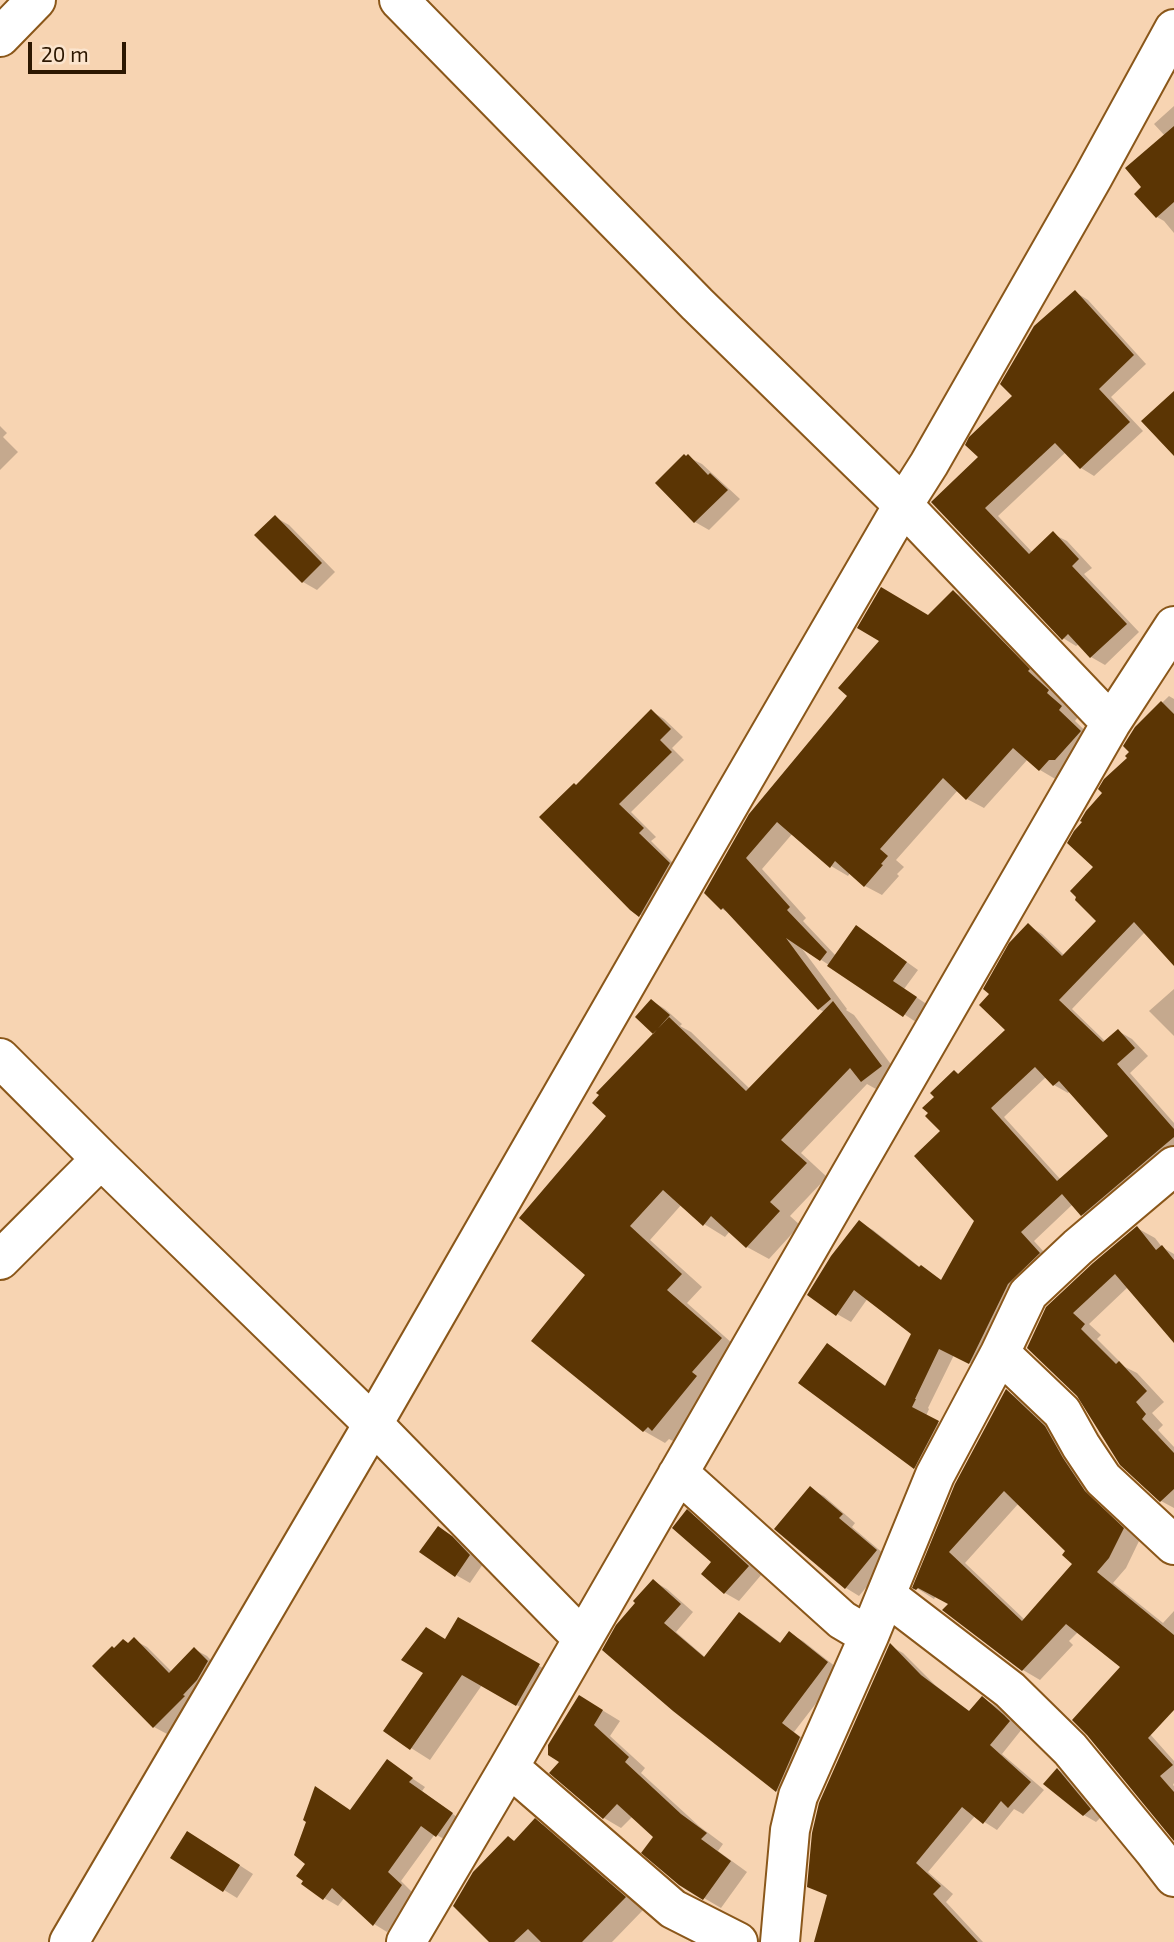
<!DOCTYPE html>
<html>
<head>
<meta charset="utf-8">
<style>
  body { margin:0 }
  #map { position:relative; width:1174px; height:1942px; overflow:hidden; background:#f7d4b2; font-family:"Exo 2",sans-serif }
  canvas { display:block }
  .scale { position:absolute; left:28px; top:42px; width:98px; height:32px; box-sizing:border-box; border:4px solid #2c1701; border-top:0; padding-left:9px; font-size:21px; line-height:24px; white-space:nowrap; color:#2c1701; -webkit-text-stroke:5px #fbe4cd; paint-order:stroke }
</style>
</head>
<body>
<div id="map">
<canvas width="1174" height="1942"></canvas>
<div class="scale">20 m</div>
</div>
<script>
const context = document.querySelector('canvas').getContext('2d');
context.lineJoin = 'round';
function fill(path, color) { context.fillStyle = color; context.fill(path, 'evenodd'); }
const toPath = rows => new Path2D(rows.map(r => 'M' + r).join(''));
function stroke(path, color, width, dash) { context.strokeStyle = color; context.lineWidth = width; context.lineCap = dash ? 'butt' : 'round'; context.setLineDash(dash || []); context.stroke(path); }
const shadow = toPath([
  [1174,106,1174,233,1164,221,1157,217,1144,187,1165,136,1154,124],
  [1075,292,1088,300,1146,364,1111,397,1143,431,1094,476,1081,468,1066,452,998,516,1033,553,1053,534,1067,541,1092,568,1084,574,1139,632,1105,665,1091,657,1079,644,1076,646,1063,638,933,502,981,457,1014,396],
  [0,426,7,433,3,437,18,452,0,470],
  [688,457,702,464,740,499,709,530,695,522,657,483],
  [275,517,289,525,335,572,317,590,303,582],
  [954,592,971,602,1046,680,1044,682,1065,701,1063,703,1078,717,1075,721,1097,742,1057,780,1040,770,1028,759,984,808,967,799,958,790,896,860,904,867,897,874,899,876,882,895,865,886,850,873,848,876,831,866,793,833,762,869,806,918,803,921,836,956,869,935,918,970,904,989,928,1005,916,1022,800,946,847,1009,846,1010,854,1015,902,1079,883,1093,867,1084,801,1153,827,1177,790,1216,800,1225,769,1259,747,1247,730,1231,725,1237,704,1224,682,1204,650,1240,702,1287,687,1303,742,1352,675,1442,669,1439,665,1443,644,1431,588,1275,608,1116,656,1033,652,1001,665,1009,682,1024,680,1026,691,1032,750,1089,824,1012,819,1009,729,913,722,909,706,892,929,617],
  [1169,696,1174,699,1174,964,1145,932,1072,1009,1106,1042,1118,1031,1132,1039,1148,1056,1130,1073,1174,1123,1174,1157,1096,1222,1082,1214,1073,1204,1034,1241,1053,1262,984,1370,954,1355,928,1408,929,1409,926,1416,952,1431,928,1476,915,1468,800,1383,841,1354,887,1387,913,1333,868,1298,851,1322,837,1314,859,1222,873,1230,921,1268,943,1281,976,1221,943,1132,936,1097,955,1072,960,1075,1008,1030,991,994,1029,926,1042,934,1065,956,1099,921,1096,867,1104,792,1129,758,1136,728],
  [1046,1077,1054,1085,1068,1093,1070,1091,1110,1136,1061,1180,1004,1117],
  [651,711,664,719,683,737,672,748,684,760,631,812,656,837,651,841,682,872,653,923,631,909,576,787],
  [1174,989,1174,1036,1149,1011],
  [1137,1228,1155,1238,1162,1247,1174,1254,1174,1340,1128,1287,1089,1324,1101,1335,1097,1339,1125,1367,1137,1373,1164,1402,1152,1413,1163,1425,1158,1430,1174,1447,1174,1508,1161,1501,1079,1395,1029,1348],
  [1006,1391,1023,1401,1062,1437,1140,1539,1126,1568,1113,1583,1163,1623,1174,1611,1174,1697,1089,1621,1069,1641,1073,1645,1040,1680,1023,1670,950,1604,936,1596,934,1599,915,1587],
  [1019,1503,1067,1551,1075,1564,1025,1620,965,1563],
  [810,1489,824,1496,855,1523,852,1527,890,1559,859,1596,846,1588],
  [687,1512,701,1520,762,1574,739,1601,725,1593,703,1574,713,1562],
  [452,1536,466,1546,483,1564,470,1583,456,1575],
  [653,1581,667,1589,693,1612,676,1632,706,1658,739,1614,752,1621,782,1644,790,1634,803,1641,841,1671,794,1732,813,1746,790,1798,777,1791,674,1709],
  [459,1619,558,1677,536,1716,482,1685,430,1760,411,1748,425,1672],
  [134,1640,147,1647,172,1672,194,1649,207,1656,220,1670,197,1704,167,1734,154,1727,129,1645],
  [890,1646,903,1653,935,1685,970,1712,982,1698,996,1706,1018,1725,1022,1729,1002,1754,1044,1790,1023,1814,1014,1809,997,1830,975,1816,928,1872,953,1894,946,1902,983,1942,815,1942,828,1896,809,1886],
  [1116,1696,1174,1761,1174,1783,1173,1785,1174,1786,1174,1840],
  [597,1707,620,1721,610,1736,645,1768,641,1773,699,1826,723,1844,718,1851,747,1872,721,1908,680,1884,655,1836,633,1816,621,1828,604,1818,562,1761],
  [388,1762,425,1787,422,1791,465,1823,451,1843,435,1834,401,1881,414,1894,387,1932,374,1924,345,1897,338,1906,324,1898,352,1811],
  [1058,1770,1070,1777,1102,1816,1096,1822,1084,1815],
  [535,1820,555,1832,644,1909,612,1942,492,1942,509,1838,516,1842],
  [202,1841,253,1874,237,1898,224,1890]
]);
const building = toPath([
  [1174,126,1174,202,1156,218,1134,194,1141,187,1125,168],
  [1075,290,1134,355,1099,389,1130,422,1080,469,1055,443,985,508,1029,554,1053,531,1079,559,1072,566,1127,624,1090,658,1068,634,1062,640,931,502,978,457,965,445,969,437,1012,396,1000,384,1034,326],
  [1174,391,1174,456,1141,421],
  [684,454,686,456,688,454,708,475,710,473,728,490,694,523,655,483],
  [275,515,322,563,302,583,254,535],
  [881,587,928,615,953,590,1030,669,1028,671,1049,690,1047,693,1062,706,1059,710,1081,731,1055,760,1049,760,1039,771,1013,748,966,800,943,778,880,849,888,856,881,864,883,865,864,887,835,861,830,868,777,822,746,858,790,907,787,910,827,952,820,961,786,938,831,999,818,1010,723,908,721,910,704,893,749,814,847,696,838,688,879,641,857,628],
  [1161,701,1174,714,1174,966,1134,922,1059,1000,1103,1042,1118,1029,1135,1048,1117,1064,1174,1129,1174,1137,1081,1216,1062,1194,1021,1232,1040,1253,1008,1284,969,1364,939,1349,915,1399,916,1399,912,1407,939,1421,914,1469,798,1383,827,1343,885,1386,911,1334,854,1290,836,1316,807,1295,831,1256,859,1220,919,1267,921,1265,941,1280,974,1221,914,1156,940,1131,925,1116,928,1113,922,1108,934,1097,930,1093,954,1070,958,1074,1005,1030,979,1005,989,994,983,989,1009,943,1028,923,1062,956,1096,921,1075,900,1076,897,1070,891,1093,867,1067,843,1074,831,1082,822,1080,821,1086,811,1102,793,1098,789,1104,779,1127,758,1125,756,1129,752,1123,746,1135,727],
  [1035,1067,1053,1086,1059,1081,1108,1136,1057,1181,991,1108],
  [651,709,671,729,660,740,672,752,619,804,644,828,639,833,670,863,639,917,630,910,539,817,574,783,576,785],
  [856,925,907,962,893,981,917,997,903,1017,827,966],
  [651,999,670,1015,653,1034,635,1017],
  [833,1001,882,1066,861,1082,850,1068,781,1140,807,1163,770,1202,780,1211,746,1248,711,1216,703,1226,663,1190,630,1226,682,1274,667,1290,722,1338,692,1372,697,1376,652,1431,648,1427,643,1432,531,1341,585,1275,519,1218,606,1116,592,1103,599,1095,596,1093,669,1017,746,1091],
  [1137,1226,1156,1250,1162,1245,1174,1260,1174,1343,1115,1274,1073,1313,1085,1324,1081,1329,1116,1364,1119,1361,1147,1391,1136,1402,1146,1414,1142,1419,1174,1453,1174,1489,1160,1502,1120,1465,1077,1396,1027,1348,1046,1307,1093,1263],
  [1006,1389,1045,1426,1063,1458,1085,1491,1124,1528,1109,1558,1097,1572,1174,1635,1174,1710,1148,1738,1173,1765,1160,1776,1174,1792,1174,1841,1087,1735,1072,1720,1120,1667,1066,1624,1022,1671,942,1610,948,1604,918,1588,916,1590,912,1588,955,1484],
  [1004,1491,1065,1551,1062,1555,1072,1564,1022,1621,949,1552],
  [810,1486,843,1514,839,1518,877,1550,845,1589,774,1529],
  [687,1509,749,1566,724,1594,701,1574,711,1562,672,1528],
  [438,1526,452,1536,470,1555,455,1577,419,1552],
  [653,1579,681,1604,664,1623,704,1657,739,1612,780,1643,789,1631,828,1662,782,1723,800,1737,776,1792,673,1711,602,1650,616,1625,635,1603,633,1601],
  [458,1617,540,1664,516,1706,462,1675,410,1750,383,1731,423,1673,401,1660,426,1627,445,1639],
  [134,1637,169,1673,194,1647,208,1661,197,1680,183,1695,185,1696,153,1728,92,1666,112,1646,114,1648,123,1639,128,1643],
  [890,1643,921,1675,969,1711,982,1696,1004,1715,1010,1721,990,1745,1031,1782,1008,1808,1001,1801,983,1824,962,1807,916,1863,941,1886,933,1894,978,1942,814,1942,827,1895,807,1887,812,1833,819,1803],
  [579,1695,603,1710,594,1725,629,1757,625,1762,681,1814,707,1833,701,1839,731,1861,703,1900,679,1885,641,1853,653,1837,617,1804,603,1819,549,1773,559,1762,548,1755,548,1745],
  [387,1759,413,1778,409,1782,453,1813,436,1837,421,1826,388,1872,402,1885,373,1926,332,1888,323,1900,301,1884,303,1881,296,1876,305,1864,294,1855,306,1822,303,1820,315,1786,350,1810],
  [1057,1768,1091,1809,1083,1816,1043,1784],
  [535,1818,626,1897,582,1942,541,1942,528,1929,514,1942,489,1942,453,1906,473,1872,508,1836,514,1841],
  [187,1831,240,1865,223,1892,170,1858]
]);
const minor = toPath([
  [399,0,697,304,903,505,1111,723],
  [0,37,36,0],
  [0,1058,101,1159,373,1424,582,1638],
  [0,1260,101,1159],
  [1000,1353,1062,1412,1081,1446,1103,1479,1174,1545],
  [677,1475,690,1483,842,1620,869,1636],
  [886,1595,1010,1690,1070,1749,1154,1851,1174,1877],
  [509,1767,673,1909,738,1942],
  [69,1942,373,1424,730,803,903,505,929,464,1093,177,1174,29],
  [406,1942,509,1767,1111,723,1174,626],
  [780,1942,790,1830,798,1796,869,1636,935,1475,1000,1353,1028,1294,1078,1247,1174,1166]
]);
fill(shadow, '#0003');
fill(building, '#5b3504');
stroke(minor, '#8a571a', 42);
stroke(minor, '#fff', 38);
</script>
</body>
</html>
